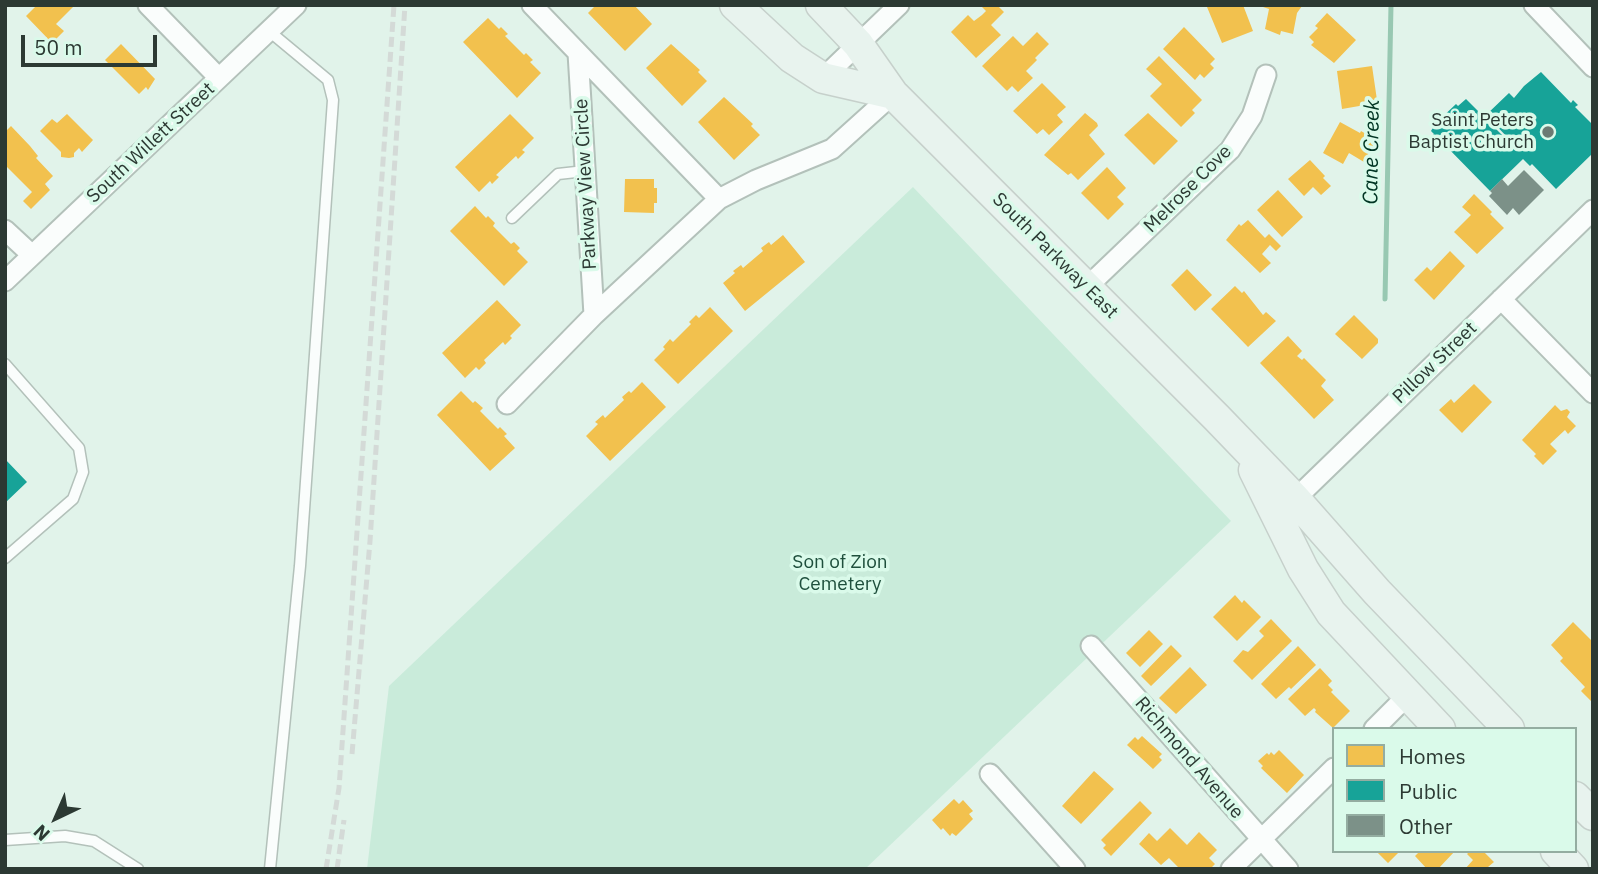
<!DOCTYPE html>
<html>
<head>
<meta charset="utf-8">
<style>
  body { margin:0 }
  #map { position:relative; width:1598px; height:874px; overflow:hidden; background:#e1f3ea; font-family:"IBM Plex Sans",sans-serif }
  canvas { display:block }
  .frame { position:absolute; inset:0; border:7px solid #2c3933; pointer-events:none }
  .legend { position:absolute; left:1332px; top:727px; width:245px; height:126px; box-sizing:border-box; background:#dafaea; border:2px solid #94ada1; margin:0; padding:9px 12px; list-style:none; font-size:21px; color:#2c3933 }
  .legend li { display:flex; align-items:center; gap:14px; height:35px }
  .legend b { width:35px; border:2px solid #94ada1 }
  .north { position:absolute; left:21px; top:783px; width:70px; height:70px; -webkit-text-stroke:5px #dafaea; paint-order:stroke; rotate:224deg; font-size:19px; font-weight:700; line-height:28px; text-align:center; color:#2c3933 }
  .north::after { content:''; display:block; margin:auto; width:24px; height:32px; background:#2c3933; clip-path:polygon(50% 0,100% 100%,50% 72%,0 100%) }
  .scale { position:absolute; left:21px; top:35px; width:136px; height:32px; box-sizing:border-box; border:4px solid #2c3933; border-top:0; padding-left:9px; font-size:21px; line-height:24px; white-space:nowrap; color:#2c3933; -webkit-text-stroke:5px #dafaea; paint-order:stroke }
</style>
</head>
<body>
<div id="map">
<canvas width="1598" height="874"></canvas>
<div class="frame"></div>
<ul class="legend">
<li><b style="height:19px;background:#f2c14e"></b>Homes</li>
<li><b style="height:19px;background:#17a398"></b>Public</li>
<li><b style="height:19px;background:#7c9188"></b>Other</li>
</ul>
<div class="north">N</div>
<div class="scale">50 m</div>
</div>
<script>
const context = document.querySelector('canvas').getContext('2d');
context.lineJoin = 'round';
function fill(path, color) { context.fillStyle = color; context.fill(path, 'evenodd'); }
const toPath = rows => new Path2D(rows.map(r => 'M' + r).join(''));
function stroke(path, color, width, dash) { context.strokeStyle = color; context.lineWidth = width; context.lineCap = dash ? 'butt' : 'round'; context.setLineDash(dash || []); context.stroke(path); }
function drawText(font, color, halo, rows, align = 'center') {
  context.font = font + ' "IBM Plex Sans",sans-serif'; context.lineWidth = 7; context.setLineDash([]); context.textBaseline = 'middle'; context.strokeStyle = halo; context.fillStyle = color; for (const [text, x, y, turn = 0] of rows) {
    context.save(); context.translate(x, y); context.rotate((+turn || 0) * Math.PI / 180); context.textAlign = isNaN(turn) ? turn : align; if (halo) context.strokeText(text, 0, 0); context.fillText(text, 0, 0); context.restore();
  }
}
const green = toPath([
  [913,187,1231,521,865,869,367,869,389,686]
]);
const homes = toPath([
  [37,5,75,5,56,24,64,31,52,43,26,16],
  [596,5,634,5,652,24,625,51,588,13],
  [984,5,997,5,1004,12,991,25,1001,35,976,58,951,32,968,15,974,21,982,15,986,11,982,7],
  [1213,5,1243,5,1253,31,1222,43,1207,7],
  [1257,5,1302,6,1297,13,1293,34,1281,31,1280,35,1265,29,1269,9],
  [1327,13,1356,40,1334,63,1311,45,1314,42,1309,37,1318,28,1315,26],
  [488,18,499,29,501,27,508,34,505,36,524,55,526,53,533,60,530,62,541,73,517,98,463,42],
  [1184,27,1215,59,1210,64,1214,68,1204,78,1200,74,1195,80,1163,49],
  [1037,32,1049,44,1035,58,1037,60,1026,71,1033,78,1018,92,1012,86,1007,91,982,66,1013,36,1023,46],
  [121,44,155,79,148,90,146,87,139,94,105,60],
  [671,44,700,70,698,72,707,81,682,106,646,68],
  [1159,56,1202,100,1192,110,1195,113,1181,127,1150,96,1162,84,1146,69],
  [1372,66,1377,100,1365,102,1365,105,1342,109,1337,71],
  [1042,83,1066,107,1057,115,1063,122,1049,135,1043,129,1037,134,1013,111],
  [724,97,753,124,751,126,760,135,734,160,698,122],
  [1085,113,1097,123,1098,126,1089,135,1105,154,1078,180,1071,173,1068,175,1044,155],
  [1148,113,1178,141,1154,165,1124,135],
  [67,114,93,140,82,152,79,148,74,153,74,157,69,158,61,157,61,152,40,131,52,119,57,123],
  [510,114,534,138,522,150,525,152,518,159,516,156,496,175,499,177,492,184,490,181,479,192,455,167],
  [1340,122,1360,133,1361,131,1366,134,1365,136,1375,142,1364,162,1349,153,1343,164,1323,153],
  [11,126,30,146,38,156,36,158,53,176,45,184,50,190,31,209,23,201,32,192,5,165,5,132],
  [1310,160,1325,176,1323,178,1331,186,1321,195,1313,187,1304,196,1288,179],
  [1107,167,1126,188,1117,197,1124,204,1108,220,1081,193],
  [625,179,654,179,654,188,657,188,657,203,654,203,654,213,624,212],
  [1278,190,1303,217,1282,237,1257,210],
  [1474,194,1492,212,1490,214,1504,228,1477,254,1454,232,1471,215,1462,207],
  [475,206,486,218,488,216,495,223,493,226,511,244,514,242,520,248,517,251,528,262,504,286,450,231],
  [1248,220,1265,238,1269,234,1281,246,1276,251,1270,245,1262,254,1271,263,1260,273,1226,240,1239,224,1241,226],
  [783,235,805,262,745,311,723,283,735,273,733,271,741,265,743,268,763,251,761,248,769,242,771,245],
  [1450,251,1465,266,1434,300,1414,280,1427,267,1431,271],
  [1187,269,1212,295,1195,311,1171,285],
  [1235,286,1242,293,1244,291,1263,315,1266,312,1276,321,1248,347,1211,309],
  [497,300,521,325,510,336,512,338,505,345,503,342,484,360,486,363,479,370,476,367,465,378,442,353],
  [710,307,733,331,678,384,654,360,665,349,663,347,670,339,673,342,691,324,689,322,696,315,699,318],
  [1354,315,1378,339,1378,343,1362,359,1335,334],
  [1288,336,1302,351,1297,356,1302,360,1304,358,1326,380,1321,386,1334,400,1314,419,1260,363],
  [642,382,666,407,610,461,586,436,598,424,595,422,603,415,605,418,624,400,622,397,629,391,631,393],
  [1474,384,1492,402,1462,433,1439,410,1451,399,1454,403],
  [461,391,473,403,475,401,483,408,480,411,498,429,500,427,507,434,504,436,515,448,490,471,437,415],
  [1555,405,1561,411,1567,409,1570,412,1567,417,1576,426,1568,434,1565,430,1550,444,1557,451,1543,465,1534,456,1536,454,1522,440],
  [1235,595,1242,603,1244,600,1261,617,1237,641,1213,617],
  [1271,619,1292,641,1252,680,1233,661,1243,650,1248,652,1264,636,1259,631],
  [1573,622,1593,642,1593,703,1581,691,1585,687,1560,661,1563,658,1551,645],
  [1149,630,1163,644,1140,667,1126,653],
  [1171,645,1182,656,1151,686,1141,676],
  [1298,646,1316,665,1291,689,1289,687,1276,699,1261,684],
  [1190,667,1207,685,1176,714,1159,698],
  [1320,668,1332,681,1328,685,1333,690,1331,692,1350,711,1333,728,1315,712,1316,710,1314,708,1305,716,1288,699],
  [1142,736,1162,754,1159,757,1162,760,1153,769,1127,745,1135,737,1138,740],
  [1279,750,1304,775,1287,793,1261,768,1263,766,1258,761,1267,753,1269,755,1271,752,1274,755],
  [1094,771,1114,789,1081,824,1062,806],
  [954,799,959,804,963,800,973,811,969,814,973,819,956,836,952,833,950,836,943,828,941,830,932,820],
  [1140,801,1152,813,1111,856,1103,848,1106,845,1101,840],
  [1170,828,1187,845,1199,832,1217,850,1209,858,1215,864,1210,869,1180,869,1169,858,1161,865,1139,844,1149,833,1157,841],
  [1376,851,1400,851,1388,863],
  [1420,851,1455,851,1438,869,1427,869,1415,856],
  [1470,851,1483,851,1494,862,1488,867,1490,869,1465,869,1473,860,1467,854]
]);
const public = toPath([
  [1541,72,1571,103,1573,100,1578,105,1575,107,1593,125,1593,153,1556,189,1532,164,1530,166,1523,159,1490,191,1443,143,1438,149,1428,139,1434,134,1431,131,1435,124,1456,104,1458,106,1466,99,1517,150,1518,149,1510,140,1486,115,1509,93,1514,98,1524,86],
  [5,459,27,482,5,503]
]);
const stream = toPath([
  [1385,299,1391,5]
]);
const building = toPath([
  [1524,170,1544,190,1519,215,1513,208,1507,215,1489,196,1492,193,1490,191,1502,179,1508,186]
]);
const lane = toPath([
  [269,31,328,80,333,100,300,566,270,869],
  [512,218,558,174,585,171],
  [5,364,79,448,83,472,73,499,5,558],
  [5,840,65,836,94,841,138,869]
]);
const street = toPath([
  [148,5,219,78],
  [1534,5,1593,67],
  [578,53,594,315],
  [823,78,899,5],
  [719,199,756,180,832,149,893,94],
  [5,230,32,255],
  [5,281,296,5],
  [1087,287,1230,150,1252,116,1266,75],
  [1501,299,1593,393],
  [507,404,594,315,719,199,532,5],
  [1288,506,1593,210],
  [1091,646,1288,869],
  [1374,729,1408,695],
  [990,774,1075,869],
  [1231,869,1334,768]
]);
const primary = toPath([
  [735,5,792,58,823,78,893,94],
  [821,5,858,44,893,94,1217,418,1295,499,1377,592,1509,729],
  [1254,470,1303,569,1331,613,1440,729],
  [1575,797,1593,815],
  [1556,851,1573,869]
]);
const rail = toPath([
  [352,754,370,541,405,5],
  [326,869,339,788,394,5],
  [337,869,344,820]
]);
const markers = [
  [1548,132,7,"#6b7a73"]
];
const poiNames = [
  ["Saint Peters",1534,121],
  ["Baptist Church",1534,143]
];
const streetNames = [
  ["South Willett Street",151,143,-43],
  ["Parkway View Circle",586,184,-93],
  ["Melrose Cove",1188,189,-45],
  ["South Parkway East",1055,256,45],
  ["Pillow Street",1435,363,-44],
  ["Richmond Avenue",1189,758,49]
];
const parkNames = [
  ["Son of Zion",840,563],
  ["Cemetery",840,585]
];
const waterNames = [
  ["Cane Creek",1372,152,-89]
];
fill(green, '#c9ebda');
fill(homes, '#f2c14e');
fill(public, '#17a398');
stroke(stream, '#98c8b2', 5);
fill(building, '#7c9188');
stroke(lane, '#b3c1ba', 13);
stroke(street, '#b3c1ba', 23);
stroke(primary, '#c6d0cb', 33);
stroke(lane, '#fafdfc', 10);
stroke(street, '#fafdfc', 19);
stroke(primary, '#e8f3ee', 30);
stroke(rail, '#d4dad7', 5, [10, 5]);
for (const [x, y, r, color] of markers) { const dot = new Path2D(); dot.arc(x, y, r, 0, 2 * Math.PI); context.fillStyle = color; context.fill(dot); stroke(dot, '#dafaea', 2.5); }
drawText('19px', '#2c3933', '#dafaea', poiNames, 'right');
drawText('19px', '#2c3933', '#dafaea', streetNames);
drawText('19px', '#1e4f3c', '#dafaea', parkNames);
drawText('italic 21px', '#003523', '#dafaea', waterNames);
</script>
</body>
</html>
